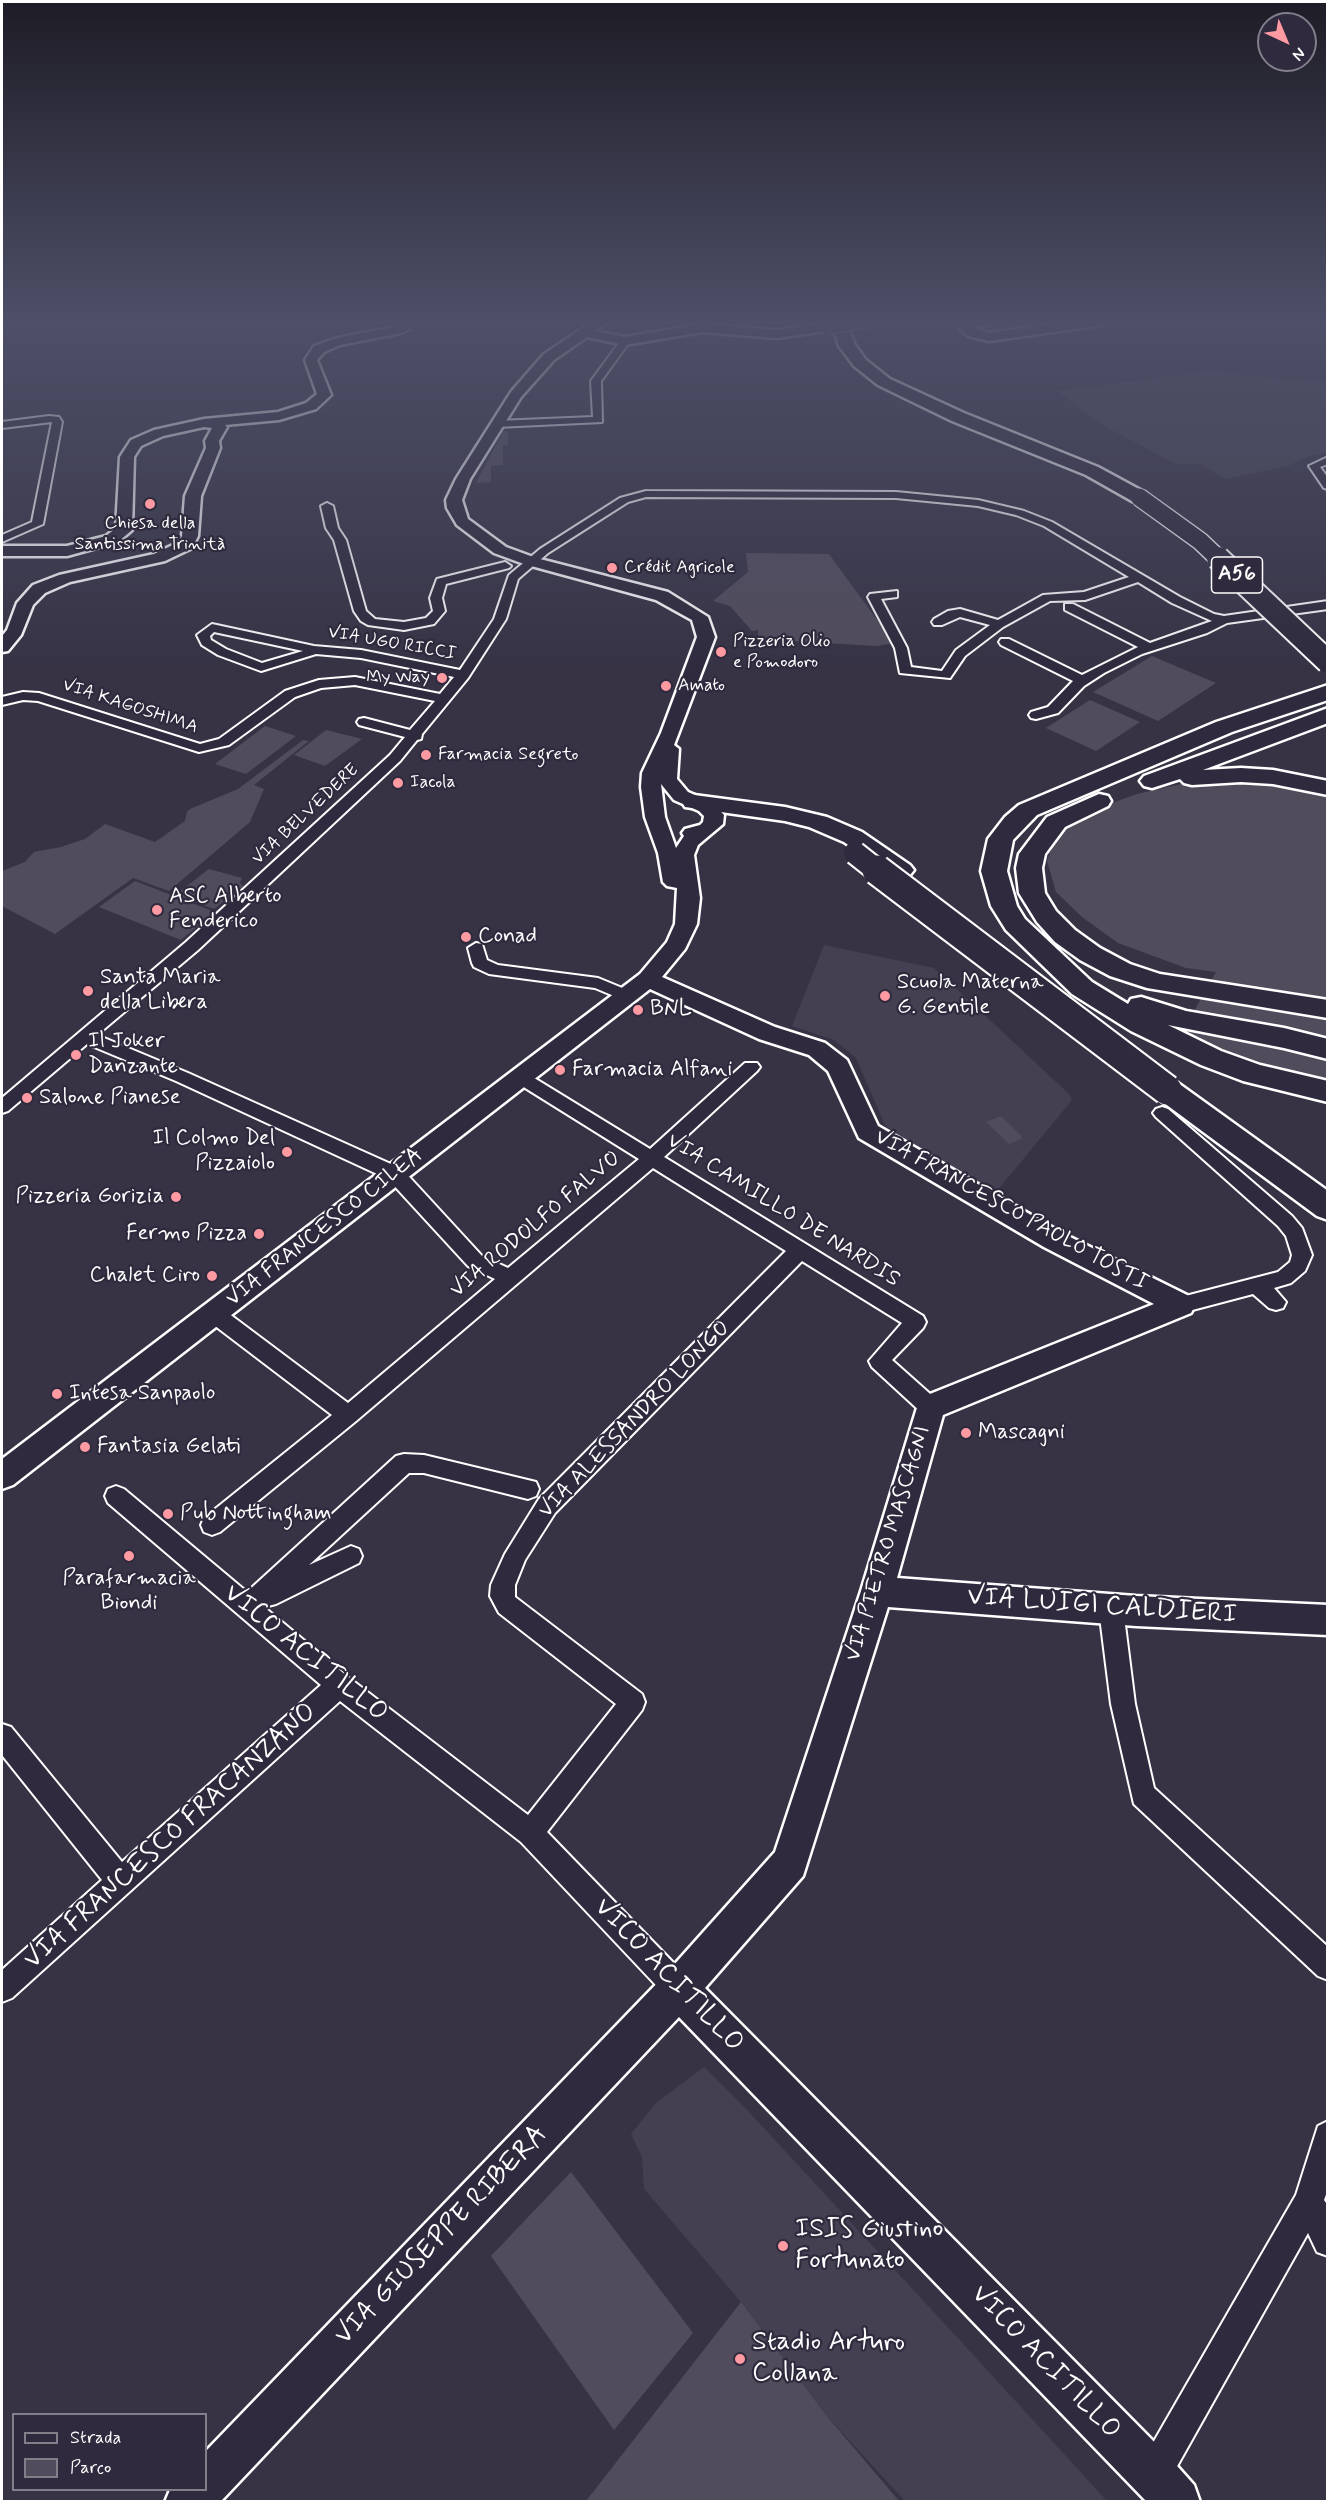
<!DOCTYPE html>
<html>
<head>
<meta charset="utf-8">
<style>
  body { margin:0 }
  #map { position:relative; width:1329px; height:2503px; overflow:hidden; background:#373345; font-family:Mynerve,sans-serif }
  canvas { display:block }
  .frame { position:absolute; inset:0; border:3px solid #fff; pointer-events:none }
  .legend { position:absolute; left:12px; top:2413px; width:195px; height:78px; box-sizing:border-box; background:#2f2a3d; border:2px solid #827f8b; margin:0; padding:8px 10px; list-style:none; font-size:18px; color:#fff }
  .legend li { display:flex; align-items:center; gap:12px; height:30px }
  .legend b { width:30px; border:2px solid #827f8b }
  .north { position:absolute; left:1257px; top:12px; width:60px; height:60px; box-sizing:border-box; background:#2f2a3d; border:2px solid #827f8b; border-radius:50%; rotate:136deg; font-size:16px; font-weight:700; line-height:24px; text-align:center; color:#fff }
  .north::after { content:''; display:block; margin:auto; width:21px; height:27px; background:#ff9aa2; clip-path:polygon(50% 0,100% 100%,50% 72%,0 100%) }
</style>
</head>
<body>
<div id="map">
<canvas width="1329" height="2503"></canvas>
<div class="frame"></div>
<ul class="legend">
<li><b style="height:8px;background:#2f2a3d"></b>Strada</li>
<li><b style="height:16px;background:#514c5c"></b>Parco</li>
</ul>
<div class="north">N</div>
</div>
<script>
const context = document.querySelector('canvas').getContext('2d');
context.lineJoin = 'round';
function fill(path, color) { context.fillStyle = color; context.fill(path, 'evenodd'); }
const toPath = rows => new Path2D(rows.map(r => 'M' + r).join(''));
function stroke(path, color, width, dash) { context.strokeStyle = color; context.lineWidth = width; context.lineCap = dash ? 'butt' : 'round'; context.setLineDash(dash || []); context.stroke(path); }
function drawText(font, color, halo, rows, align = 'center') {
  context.font = font + ' Mynerve,sans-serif'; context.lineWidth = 4.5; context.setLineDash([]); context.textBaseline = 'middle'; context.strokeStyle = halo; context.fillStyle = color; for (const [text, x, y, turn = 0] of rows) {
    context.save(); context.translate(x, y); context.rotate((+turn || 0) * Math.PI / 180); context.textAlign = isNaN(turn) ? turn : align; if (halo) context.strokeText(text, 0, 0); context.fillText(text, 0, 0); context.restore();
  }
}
const built = toPath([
  [1214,370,1262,377,1327,381,1327,453,1306,457,1288,466,1225,479,1200,464,1175,464,1103,425,1057,391],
  [824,945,934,968,1068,1093,1072,1099,1069,1104,996,1192,906,1145,885,1125,856,1058,834,1040,792,1026],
  [704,2067,749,2112,967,2348,1107,2501,905,2501,826,2415,741,2302,644,2189,642,2157,631,2134,656,2103]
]);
const green = toPath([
  [1034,320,1073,320,994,332,982,329,984,327],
  [504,430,508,434,508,445,503,446,503,465,491,466,491,482,476,483],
  [746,553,829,554,894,643,877,646,758,639,758,630,752,631,730,606,713,601,748,572],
  [1152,656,1216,683,1158,721,1093,692],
  [1090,700,1140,722,1096,751,1046,728],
  [265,726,296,736,246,774,215,764],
  [326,730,362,739,325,766,294,755],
  [303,740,309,741,254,785,264,789,250,822,169,891,133,878,55,934,2,906,2,871,25,862,34,852,61,847,85,839,105,824,155,842,185,821,187,812,190,809,238,789],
  [1255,779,1327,793,1327,1084,1256,1066,1201,1043,1183,1031,1216,972,1186,968,1118,943,1082,917,1056,892,1047,861,1057,833,1084,813,1137,794,1194,781],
  [209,869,242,878,240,883,243,886,214,909,175,895],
  [135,881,215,912,181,940,99,907],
  [1001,1116,1023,1138,1009,1144,986,1122],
  [571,2172,693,2333,614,2430,491,2256],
  [741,2302,826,2415,899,2501,586,2501]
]);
const street = toPath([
  [622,339,630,341,601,381,602,422,497,427,492,424,497,421,593,417,591,381,622,339],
  [49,416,59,417,62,422,43,524,2,542,2,535,32,522,52,422,2,428,2,422,49,416],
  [1328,457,1328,464,1320,467,1328,478,1328,489,1324,488,1309,466,1328,457],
  [646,491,896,492,978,500,1024,511,1052,522,1180,597,1214,614,1224,616,1328,601,1328,609,1227,623,1207,633,1142,654,1104,673,1084,686,1058,713,1036,719,1031,718,1029,715,1031,712,1048,707,1073,681,1001,645,999,642,1001,639,1009,639,1082,675,1138,647,1065,610,1065,604,1073,604,1150,643,1212,621,1172,603,1138,582,1085,600,1050,601,1003,627,965,656,950,678,900,673,895,648,868,597,870,594,897,591,897,597,881,599,907,648,911,667,942,671,956,650,990,625,960,617,942,625,934,625,932,622,934,619,948,611,960,609,998,620,1043,595,1084,592,1129,577,1044,526,1016,515,978,506,896,498,646,497,628,502,548,553,518,579,506,619,468,678,422,734,421,739,417,740,400,761,198,950,97,1035,188,1073,402,1169,482,1256,508,1268,639,1159,514,1081,511,1077,514,1073,526,1073,650,1149,745,1063,757,1063,760,1067,757,1071,664,1157,923,1316,926,1322,923,1328,892,1360,938,1401,941,1407,938,1413,930,1416,922,1413,872,1367,869,1361,902,1323,802,1261,555,1513,525,1560,515,1585,515,1597,642,1694,645,1702,642,1710,547,1832,689,1979,693,1989,689,1999,679,2003,669,1999,521,1842,340,1701,12,1998,2,2002,2,1970,102,1880,2,1755,2,1724,11,1727,122,1862,321,1685,108,1503,105,1496,108,1489,116,1486,124,1489,247,1592,396,1456,404,1454,424,1455,536,1482,539,1489,536,1496,528,1499,424,1473,409,1473,309,1565,351,1546,359,1549,362,1556,359,1563,276,1604,264,1607,348,1677,528,1815,616,1704,499,1613,490,1596,491,1585,505,1554,539,1499,786,1251,653,1168,356,1421,220,1532,212,1535,204,1532,201,1525,204,1518,332,1415,206,1319,203,1313,206,1307,213,1305,220,1307,348,1403,495,1279,468,1266,388,1179,176,1081,87,1044,8,1111,2,1113,2,1098,186,942,390,755,405,737,359,725,357,722,359,719,364,718,410,730,435,701,355,685,321,688,295,697,229,745,199,752,38,701,23,700,2,705,2,697,23,692,39,693,200,744,219,739,285,691,319,680,355,677,440,694,454,677,361,658,316,654,261,671,218,655,202,645,197,635,212,624,314,646,361,650,460,670,494,619,509,575,540,549,620,498,646,491],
  [214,632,303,651,262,663,226,649,211,640,210,636,214,632],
  [327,503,333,506,338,528,346,540,366,611,375,619,404,622,426,618,433,611,430,598,437,579,505,562,511,566,509,568,446,584,442,598,445,611,434,624,404,630,368,625,361,621,354,611,334,540,326,528,321,506,327,503],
  [476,943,482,944,487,960,498,965,598,978,632,992,634,996,632,1000,626,1001,595,988,489,974,474,967,472,963,468,948,476,943],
  [1162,1107,1168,1109,1292,1216,1302,1228,1312,1255,1305,1271,1291,1283,1274,1288,1286,1302,1283,1308,1276,1310,1269,1308,1253,1294,1181,1313,1174,1311,1171,1305,1174,1299,1278,1272,1290,1262,1292,1255,1286,1236,1278,1226,1156,1117,1153,1113,1156,1109,1162,1107],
  [1111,1598,1119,1601,1123,1609,1135,1704,1154,1788,1328,1947,1328,1980,1318,1976,1134,1804,1111,1704,1099,1609,1103,1601,1111,1598],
  [1328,2121,1328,2189,1324,2200,1328,2206,1328,2256,1317,2252,1308,2233,1166,2486,1154,2491,1142,2486,1137,2474,1142,2462,1296,2195,1318,2126,1328,2121]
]);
const secondary = toPath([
  [403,320,415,320,411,328,401,333,340,345,324,352,317,360,331,395,316,409,279,420,225,425,227,427,219,441,220,448,201,496,198,536,192,548,165,561,70,582,45,593,33,605,21,635,8,651,2,652,2,636,7,630,17,603,33,585,59,575,154,554,179,542,182,536,185,496,206,448,205,441,212,428,204,427,163,436,141,446,134,457,132,530,118,542,67,556,2,556,2,546,67,546,106,536,116,528,120,457,131,440,154,430,204,419,278,412,306,403,317,394,305,360,314,346,337,338,393,327,403,320],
  [595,320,610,320,595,331,625,337,702,324,777,330,827,323,833,327,827,331,777,338,702,332,625,345,587,337,554,360,521,397,470,479,462,500,468,519,506,547,536,558,668,592,708,617,715,637,674,745,679,749,677,779,688,792,713,803,724,815,723,824,698,845,694,855,700,898,697,924,685,949,662,977,775,1027,825,1043,847,1060,878,1126,1062,1233,1191,1297,1195,1305,1191,1313,943,1415,897,1578,1136,1596,1328,1605,1328,1635,1136,1626,888,1607,803,1876,705,1988,1170,2458,1194,2485,1200,2502,1147,2502,679,2017,222,2500,165,2502,170,2490,206,2490,206,2451,665,1975,775,1852,861,1591,920,1398,1154,1304,1044,1247,859,1138,828,1071,809,1055,759,1039,650,989,13,1485,2,1489,2,1459,640,974,667,942,675,924,677,888,667,886,663,882,658,853,645,817,641,787,642,773,661,733,697,637,692,620,656,600,524,564,494,553,457,525,447,508,446,500,456,479,511,392,544,354,595,320],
  [661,784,674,800,699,811,704,816,703,822,700,825,685,829,682,833,684,836,676,848,665,817,661,784],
  [1002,320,973,328,989,333,1081,320,1116,320,1110,324,989,341,968,336,960,329,966,321,970,320,1002,320]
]);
const highway = toPath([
  [835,320,850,320,849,328,855,345,866,360,890,379,964,413,1098,467,1146,493,1148,497,1146,501,1139,503,1132,501,1086,475,952,421,878,385,854,366,839,346,833,328,835,320],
  [1328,685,1328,700,1232,732,1037,815,1013,840,1007,871,1017,906,1025,919,1092,982,1128,1004,1131,999,1141,997,1186,1011,1284,1028,1328,1039,1328,1059,1284,1048,1168,1025,1221,1051,1260,1065,1328,1081,1328,1102,1243,1081,1201,1065,1131,1031,1072,994,1006,930,991,906,981,871,988,839,1005,817,1019,805,1216,722,1328,685],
  [1328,708,1328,723,1203,770,1241,768,1273,770,1328,781,1328,795,1273,784,1241,782,1192,785,1184,783,1180,779,1152,788,1144,786,1140,781,1144,776,1328,708],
  [1099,794,1108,796,1111,801,1108,806,1065,827,1045,854,1042,868,1045,893,1056,911,1075,930,1100,948,1130,964,1160,974,1328,1000,1328,1018,1147,988,1110,976,1080,960,1055,942,1037,922,1019,893,1016,868,1019,854,1047,817,1099,794],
  [694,795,785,807,827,817,862,832,910,865,914,870,910,875,901,878,892,875,844,842,809,827,785,821,685,807,682,802,685,797,694,795],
  [1167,1080,1178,1083,1328,1191,1328,1220,1317,1216,1156,1097,1152,1090,1156,1083,1167,1080]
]);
const secondaryBridge = toPath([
  [827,327,870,320]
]);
const highwayBridgeFar2 = toPath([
  [1139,497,1200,541,1220,560]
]);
const highwayBridgeFar1 = toPath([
  [1218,558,1328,662],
  [855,853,879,872]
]);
const highwayBridge = toPath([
  [877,870,1167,1090]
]);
const markers = [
  [150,504,6,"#ff9aa2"],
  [612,568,6,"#ff9aa2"],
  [721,652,6,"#ff9aa2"],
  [442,678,6,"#ff9aa2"],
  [666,686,6,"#ff9aa2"],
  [426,755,6,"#ff9aa2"],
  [398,783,6,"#ff9aa2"],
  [157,910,6,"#ff9aa2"],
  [466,937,6,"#ff9aa2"],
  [88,991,6,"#ff9aa2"],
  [885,996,6,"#ff9aa2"],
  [638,1010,6,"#ff9aa2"],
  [76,1055,6,"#ff9aa2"],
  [560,1070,6,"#ff9aa2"],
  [27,1098,6,"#ff9aa2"],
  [287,1152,6,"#ff9aa2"],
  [176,1197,6,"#ff9aa2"],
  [259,1234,6,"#ff9aa2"],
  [212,1276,6,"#ff9aa2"],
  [57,1394,6,"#ff9aa2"],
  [966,1433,6,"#ff9aa2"],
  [85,1447,6,"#ff9aa2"],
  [168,1514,6,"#ff9aa2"],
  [129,1556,6,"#ff9aa2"],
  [783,2246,6,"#ff9aa2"],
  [740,2359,6,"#ff9aa2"]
];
const farPoinames = [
  ["Chiesa della",150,524,"center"],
  ["Santissima Trinità",150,545,"center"],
  ["Crédit Agricole",624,568],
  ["Pizzeria Olio",733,642],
  ["e Pomodoro",733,663],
  ["My Way",430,678,"right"],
  ["Amato",678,686],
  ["Farmacia Segreto",438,755],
  ["Iacola",410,783]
];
const farStreetnames = [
  ["VIA UGO RICCI",392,644,10],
  ["VIA KAGOSHIMA",130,707,18],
  ["VIA BELVEDERE",306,815,-43]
];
const shields = [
  [1237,575,51]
];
const shieldNames = [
  ["A56",1237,575]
];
const poiNames = [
  ["ASC Alberto",169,897],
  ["Fenderico",169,922],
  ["Conad",478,937],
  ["Santa Maria",100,978],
  ["della Libera",100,1003],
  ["Scuola Materna",897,983],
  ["G. Gentile",897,1008],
  ["BNL",650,1010],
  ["Il Joker",88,1042],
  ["Danzante",88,1067],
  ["Farmacia Alfani",572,1070],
  ["Salone Pianese",39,1098],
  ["Il Colmo Del",275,1139,"right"],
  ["Pizzaiolo",275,1164,"right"],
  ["Pizzeria Gorizia",164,1197,"right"],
  ["Fermo Pizza",247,1234,"right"],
  ["Chalet Ciro",200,1276,"right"],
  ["Intesa Sanpaolo",69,1394],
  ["Mascagni",978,1433],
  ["Fantasia Gelati",97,1447],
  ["Pub Nottingham",180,1514],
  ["Parafarmacia",129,1579,"center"],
  ["Biondi",129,1604,"center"]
];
const streetNames = [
  ["VIA CAMILLO DE NARDIS",783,1211,32],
  ["VIA FRANCESCO PAOLO TOSTI",1011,1211,29],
  ["VIA RODOLFO FALVO",536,1225,-40],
  ["VIA FRANCESCO CILEA",325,1228,-38],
  ["VIA ALESSANDRO LONGO",635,1420,-46],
  ["VIA PIETRO MASCAGNI",889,1544,-73]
];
const nearStreetnames = [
  ["VIA LUIGI CALDIERI",1102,1607,4],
  ["VICO ACITILLO",305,1654,39],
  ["VIA FRANCESCO FRACANZANO",171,1837,-42],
  ["VICO ACITILLO",668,1976,46],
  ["VIA GIUSEPPE RIBERA",442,2236,-46],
  ["VICO ACITILLO",1045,2363,46]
];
const nearPoinames = [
  ["ISIS Giustino",795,2230],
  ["Fortunato",795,2261],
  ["Stadio Arturo",752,2343],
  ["Collana",752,2374]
];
fill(built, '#444051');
fill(green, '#514c5c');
stroke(street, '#fff', 4);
stroke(secondary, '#fff', 5);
stroke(highway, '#fff', 5);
fill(street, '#2f2a3d');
fill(secondary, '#2f2a3d');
fill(highway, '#2f2a3d');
stroke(secondaryBridge, '#fff', 16, []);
stroke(highwayBridgeFar2, '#fff', 20, []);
stroke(highwayBridgeFar1, '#fff', 26, []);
stroke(highwayBridge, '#fff', 33, []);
stroke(secondaryBridge, '#2f2a3d', 14);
stroke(highwayBridgeFar2, '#2f2a3d', 17);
stroke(highwayBridgeFar1, '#2f2a3d', 22);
stroke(highwayBridge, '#2f2a3d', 29);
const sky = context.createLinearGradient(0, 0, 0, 671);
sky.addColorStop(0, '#1e1c26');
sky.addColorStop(0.48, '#4d5068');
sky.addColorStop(1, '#4d506800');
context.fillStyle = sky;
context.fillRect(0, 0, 1329, 671);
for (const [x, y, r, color] of markers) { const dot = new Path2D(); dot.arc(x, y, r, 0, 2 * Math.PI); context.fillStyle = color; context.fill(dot); stroke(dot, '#2f2a3d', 2); }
drawText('18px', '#fff', '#2f2a3d', farPoinames, 'left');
drawText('18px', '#fff', '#2f2a3d', farStreetnames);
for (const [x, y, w] of shields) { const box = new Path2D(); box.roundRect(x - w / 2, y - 18, w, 36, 4.5); context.fillStyle = '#2f2a3d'; context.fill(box); stroke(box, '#fff', 1.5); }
drawText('bold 21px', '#fff', null, shieldNames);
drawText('22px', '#fff', '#2f2a3d', poiNames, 'left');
drawText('22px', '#fff', '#2f2a3d', streetNames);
drawText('27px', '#fff', '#2f2a3d', nearStreetnames);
drawText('27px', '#fff', '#2f2a3d', nearPoinames, 'left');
</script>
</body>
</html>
